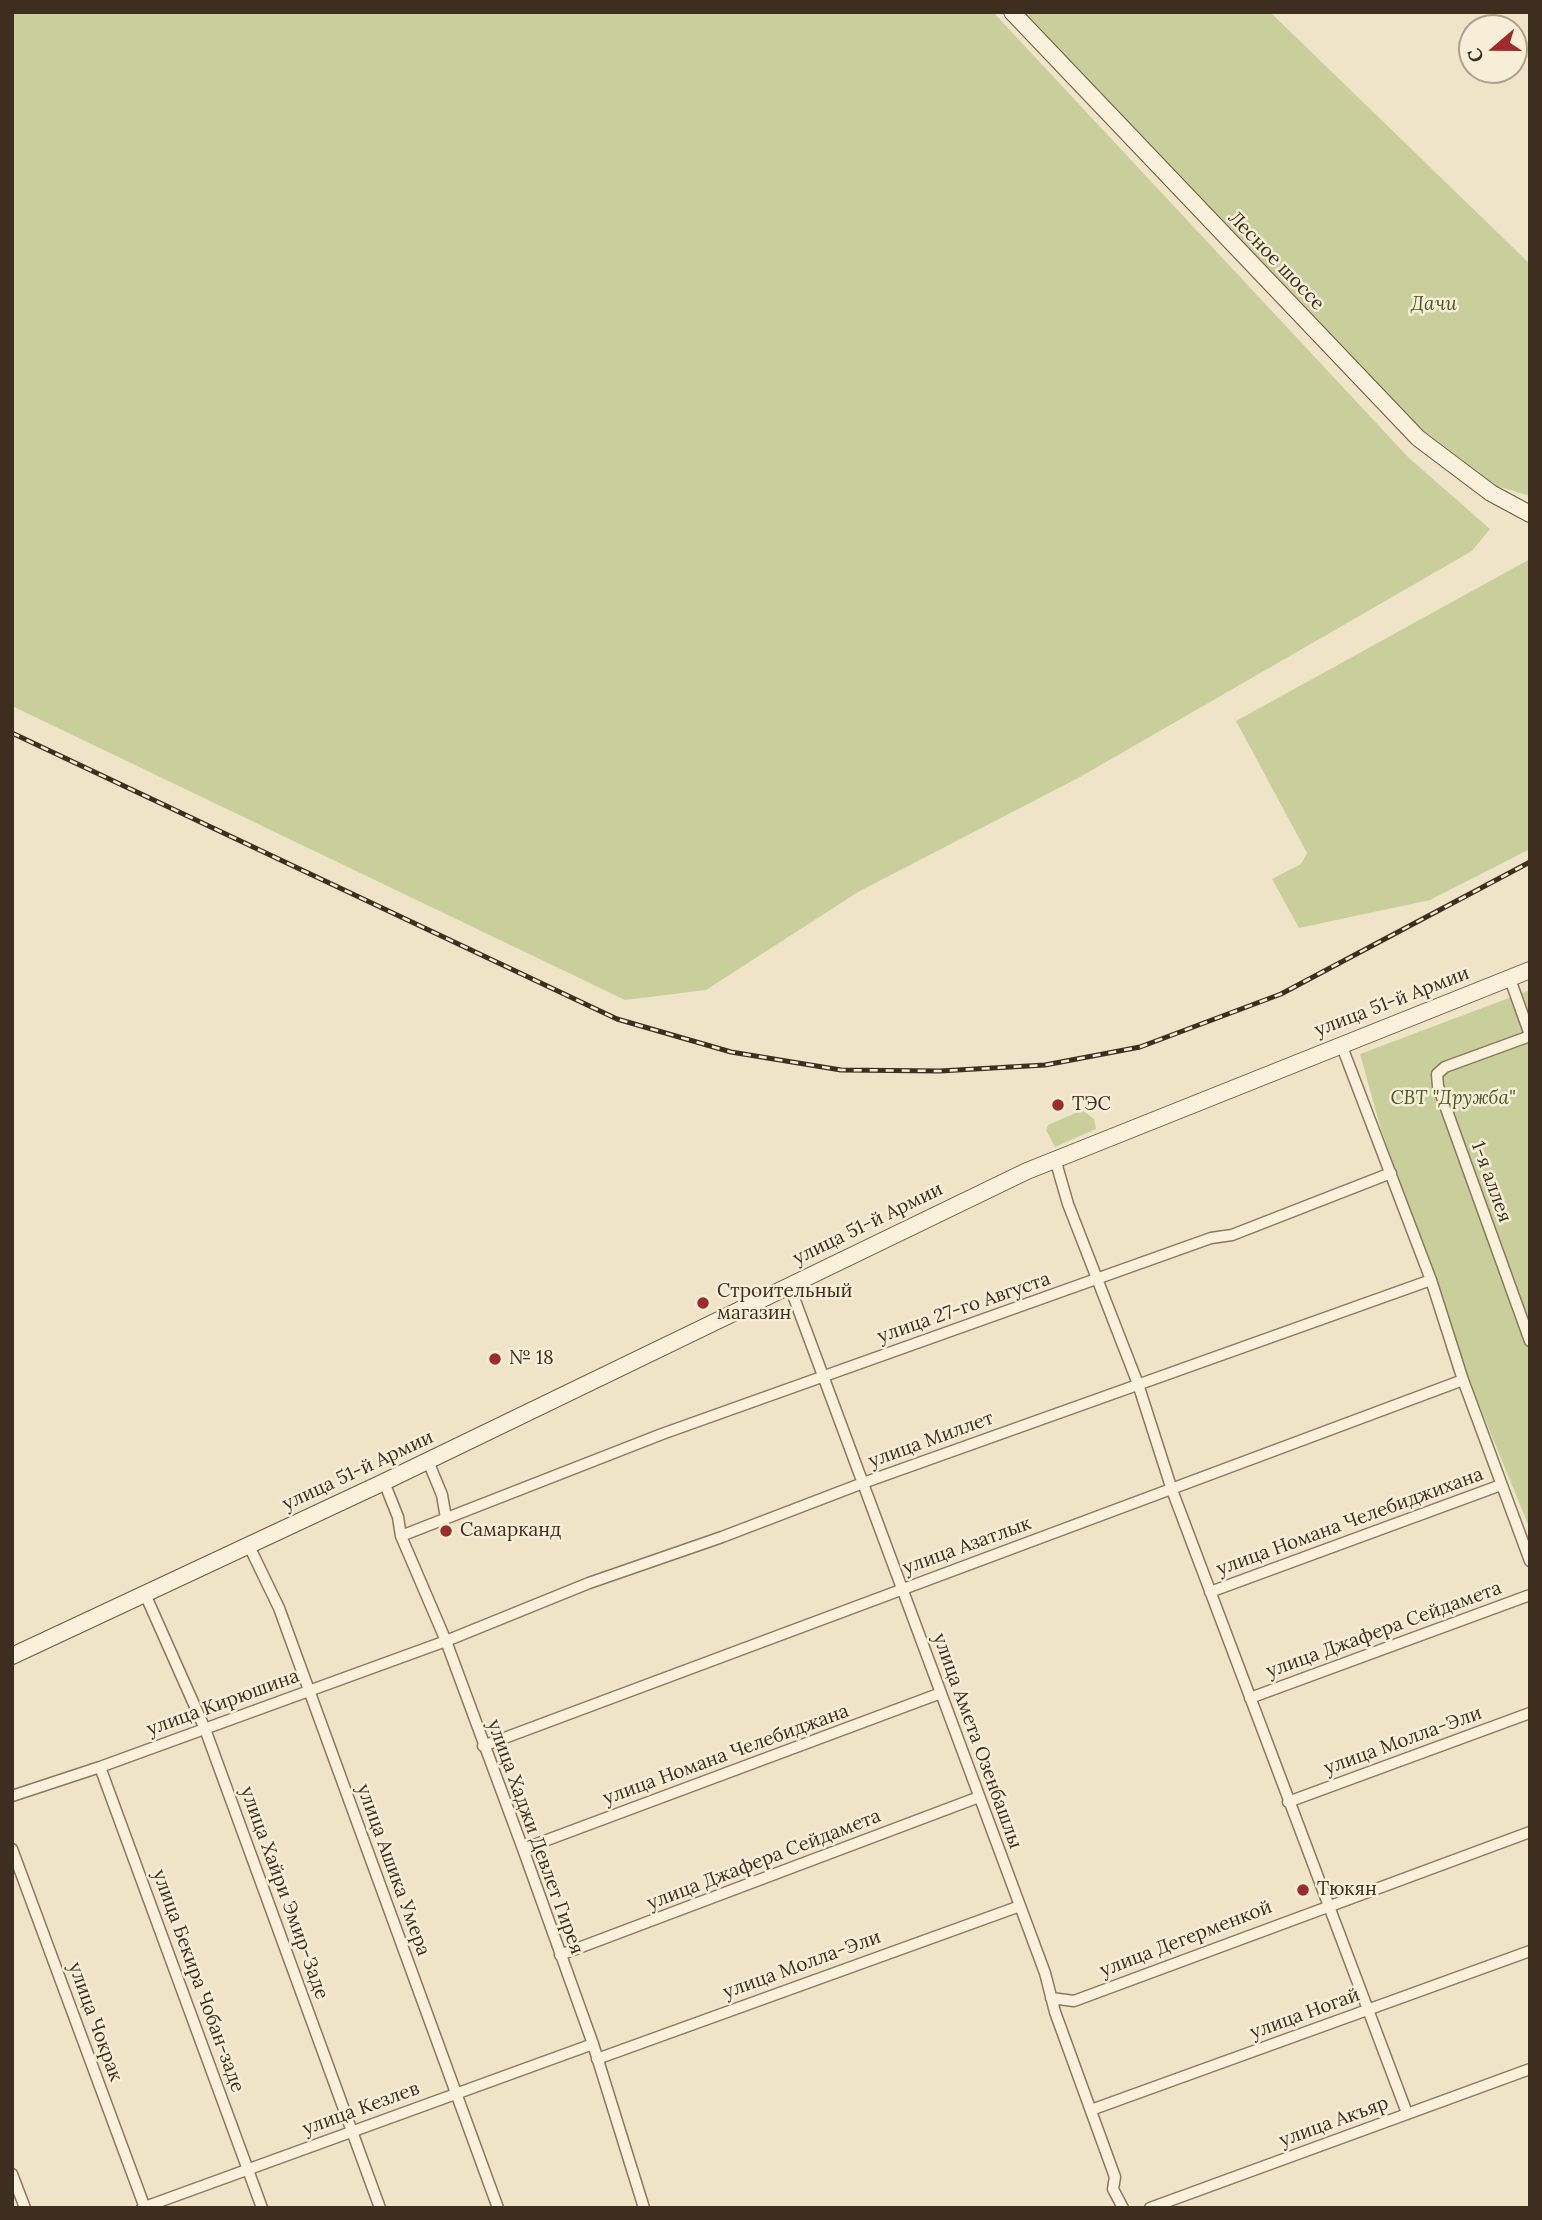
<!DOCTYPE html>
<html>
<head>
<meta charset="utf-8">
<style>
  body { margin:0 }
  #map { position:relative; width:1542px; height:2220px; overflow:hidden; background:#f0e4c8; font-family:Lora,serif }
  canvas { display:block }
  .frame { position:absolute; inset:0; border:14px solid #3d2e20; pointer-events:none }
  .north { position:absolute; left:1458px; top:14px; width:70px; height:70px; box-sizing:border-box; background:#f7eed8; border:2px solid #ada18e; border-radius:50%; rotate:250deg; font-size:19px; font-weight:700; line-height:28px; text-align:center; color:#3d2e20 }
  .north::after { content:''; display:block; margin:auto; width:24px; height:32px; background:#9e2a2b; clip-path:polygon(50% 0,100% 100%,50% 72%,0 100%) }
</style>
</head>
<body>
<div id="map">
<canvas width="1542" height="2220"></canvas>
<div class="frame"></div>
<div class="north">С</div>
</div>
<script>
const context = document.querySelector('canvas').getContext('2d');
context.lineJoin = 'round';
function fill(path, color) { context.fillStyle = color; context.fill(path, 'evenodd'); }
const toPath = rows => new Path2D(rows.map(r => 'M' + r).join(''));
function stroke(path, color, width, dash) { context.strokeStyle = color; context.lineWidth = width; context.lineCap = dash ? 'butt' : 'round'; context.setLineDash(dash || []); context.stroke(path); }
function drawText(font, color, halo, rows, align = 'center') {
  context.font = font + ' Lora,serif'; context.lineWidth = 5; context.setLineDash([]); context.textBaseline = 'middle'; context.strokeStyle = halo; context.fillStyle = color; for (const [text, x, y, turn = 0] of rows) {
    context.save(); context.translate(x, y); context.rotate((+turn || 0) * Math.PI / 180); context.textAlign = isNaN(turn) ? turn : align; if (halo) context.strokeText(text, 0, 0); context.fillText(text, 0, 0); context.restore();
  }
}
const green = toPath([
  [12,12,993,12,1408,457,1490,529,1472,551,1080,777,858,892,706,990,625,1000,12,706],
  [1024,12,1270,12,1530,264,1530,496,1497,486,1419,427],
  [1530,559,1530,849,1430,900,1299,928,1272,879,1301,864,1307,853,1236,721],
  [1530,990,1530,1529,1466,1373,1380,1126,1360,1054],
  [1082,1110,1094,1119,1096,1129,1055,1147,1046,1130,1048,1125]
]);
const street = toPath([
  [1510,979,1530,1035],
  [1530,1036,1445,1067,1437,1074,1438,1086,1530,1341],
  [1341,1044,1431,1280,1463,1380,1530,1561],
  [1055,1159,1068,1204,1138,1384,1172,1490,1407,2113],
  [790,1287,1045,1973,1055,2012,1115,2177,1113,2189,1123,2208],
  [428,1461,442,1495,446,1518],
  [384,1482,398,1517,401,1536,446,1641,523,1849,593,2044,644,2208],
  [401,1536,662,1434,1211,1238,1232,1235,1391,1173],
  [249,1546,279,1608,498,2208],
  [1210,1592,1501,1485],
  [145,1594,205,1729,380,2208],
  [1250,1698,1530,1595],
  [483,1746,1463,1380],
  [100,1767,262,2208],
  [12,1796,100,1767,446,1641,589,1583,722,1537,863,1483,1431,1280],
  [1288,1802,1530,1713],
  [12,1849,145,2208],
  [523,1849,941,1693],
  [560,1955,979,1797],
  [1051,1998,1074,2001,1530,1832],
  [597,2059,1020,1906],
  [1091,2110,1530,1951],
  [12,2174,25,2208],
  [142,2208,593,2044],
  [1150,2208,1530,2069]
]);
const secondary = toPath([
  [1012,12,1418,438,1491,493,1530,514],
  [12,1656,384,1482,1027,1171,1530,970]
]);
const rail = toPath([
  [12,733,617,1019,731,1052,841,1070,940,1071,1045,1065,1140,1047,1281,994,1530,862]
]);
const markers = [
  [1058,1105,7,"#9e2a2b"],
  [703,1303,7,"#9e2a2b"],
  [495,1359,7,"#9e2a2b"],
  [446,1531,7,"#9e2a2b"],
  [1303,1890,7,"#9e2a2b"]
];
const streetNames = [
  ["Лесное шоссе",1276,261,46],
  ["улица 51-й Армии",1392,1002,-21],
  ["1-я аллея",1491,1182,70],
  ["улица 51-й Армии",868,1224,-26],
  ["улица 27-го Августа",964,1308,-19],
  ["улица Миллет",931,1440,-20],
  ["улица 51-й Армии",358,1471,-25],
  ["улица Номана Челебиджихана",1350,1522,-20],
  ["улица Азатлык",967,1546,-20],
  ["улица Джафера Сейдамета",1384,1630,-20],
  ["улица Кирюшина",223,1703,-20],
  ["улица Амета Озенбашлы",977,1741,70],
  ["улица Молла-Эли",1403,1741,-20],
  ["улица Номана Челебиджана",726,1755,-20],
  ["улица Хаджи Девлет Гирея",535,1837,70],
  ["улица Джафера Сейдамета",764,1860,-21],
  ["улица Ашика Умера",393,1870,70],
  ["улица Хайри Эмир-Заде",284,1893,70],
  ["улица Дегерменкой",1186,1939,-21],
  ["улица Молла-Эли",802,1965,-20],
  ["улица Бекира Чобан-заде",198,1981,70],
  ["улица Ногай",1305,2014,-20],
  ["улица Чокрак",95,2022,70],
  ["улица Кезлев",361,2109,-20],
  ["улица Акъяр",1334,2122,-20]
];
const parkNames = [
  ["Дачи",1434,305],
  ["СВТ \"Дружба\"",1453,1099]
];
const poiNames = [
  ["ТЭС",1072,1105],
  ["Строительный",717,1292],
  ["магазин",717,1314],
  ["№ 18",509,1359],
  ["Самарканд",460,1531],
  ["Тюкян",1317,1890]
];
fill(green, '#c9cf9b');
stroke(street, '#8d765c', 13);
stroke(secondary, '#6f573f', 18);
stroke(street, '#faf1dc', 10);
stroke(secondary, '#faf1dc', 16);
stroke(rail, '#3d2e20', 5);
stroke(rail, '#f7eed8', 2.5, [8]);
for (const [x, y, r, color] of markers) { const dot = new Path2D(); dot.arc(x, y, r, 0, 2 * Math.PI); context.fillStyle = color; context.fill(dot); stroke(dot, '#f7eed8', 2.5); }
drawText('19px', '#3d2e20', '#f7eed8', streetNames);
drawText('italic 19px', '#4d5a26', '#f7eed8', parkNames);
drawText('19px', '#3d2e20', '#f7eed8', poiNames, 'left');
</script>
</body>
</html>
